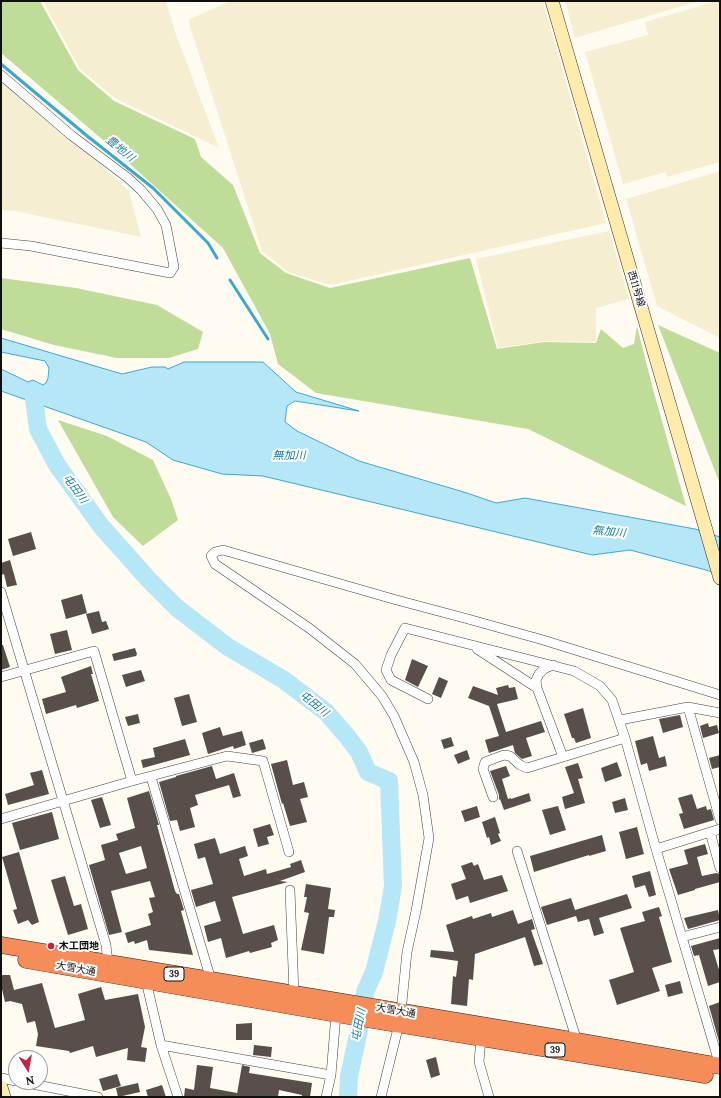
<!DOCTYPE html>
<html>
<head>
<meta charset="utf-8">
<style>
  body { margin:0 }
  #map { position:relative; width:721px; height:1098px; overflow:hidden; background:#fffbf1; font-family:Lora,serif }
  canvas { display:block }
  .frame { position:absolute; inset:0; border:2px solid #0f0f0f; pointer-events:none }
  .north { position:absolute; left:8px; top:1050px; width:40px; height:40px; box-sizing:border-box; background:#fff; border:1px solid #9f9f9f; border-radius:50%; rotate:169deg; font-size:11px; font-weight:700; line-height:16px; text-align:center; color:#0f0f0f }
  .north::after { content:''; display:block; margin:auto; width:14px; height:18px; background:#c32440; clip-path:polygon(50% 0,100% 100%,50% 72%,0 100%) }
</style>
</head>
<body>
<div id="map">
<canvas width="721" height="1098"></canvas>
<div class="frame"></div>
<div class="north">N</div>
</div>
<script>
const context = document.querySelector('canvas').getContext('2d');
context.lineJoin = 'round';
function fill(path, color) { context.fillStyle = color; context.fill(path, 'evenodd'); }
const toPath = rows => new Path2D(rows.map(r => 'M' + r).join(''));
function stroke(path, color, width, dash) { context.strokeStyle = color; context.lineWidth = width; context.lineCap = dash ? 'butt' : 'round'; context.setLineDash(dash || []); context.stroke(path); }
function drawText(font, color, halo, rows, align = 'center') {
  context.font = font + ' Lora,"Noto Sans JP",serif'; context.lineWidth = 4; context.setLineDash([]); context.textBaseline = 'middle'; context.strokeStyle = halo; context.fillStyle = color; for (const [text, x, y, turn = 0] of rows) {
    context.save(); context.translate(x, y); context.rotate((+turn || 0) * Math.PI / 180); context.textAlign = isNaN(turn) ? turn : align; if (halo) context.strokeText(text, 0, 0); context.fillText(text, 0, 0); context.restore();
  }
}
const farmland = toPath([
  [43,1,166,1,175,32,219,148,115,98,80,69],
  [230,1,543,1,606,223,331,285,288,272,262,251,188,20],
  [565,1,699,1,575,38],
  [716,1,720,1,720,162,667,177,666,172,623,184,585,52,648,35,645,22],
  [1,81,76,142,129,191,141,237,15,211,1,210],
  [720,171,720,338,657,306,626,199],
  [609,231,629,299,596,308,596,342,545,341,498,348,476,259]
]);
const forest = toPath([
  [1,1,40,1,78,70,114,101,195,139,201,157,233,185,260,253,286,273,330,288,470,258,497,349,544,342,596,343,601,329,623,348,634,344,637,326,654,393,686,506,528,429,316,393,278,364,270,334,223,248,110,146,1,53],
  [1,278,76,288,157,305,203,332,198,349,169,358,117,358,54,345,1,329],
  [658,325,720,353,720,484],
  [58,420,107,436,153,460,171,499,178,520,143,546,113,517]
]);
const water = toPath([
  [1,338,122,374,152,367,165,367,168,369,184,362,263,362,296,392,359,411,295,401,287,406,285,422,297,431,359,461,467,493,496,503,525,498,695,529,720,537,720,575,706,570,630,550,592,555,263,476,222,474,173,460,146,442,1,391,1,369,28,382,33,380,43,385,46,383,48,378,49,368,45,361,1,352,1,338]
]);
const stream = toPath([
  [1,64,86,135,153,188,208,243,217,258],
  [230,280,268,339]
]);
const river = toPath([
  [33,391,38,429,57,465,101,526,149,580,177,608,228,647,284,680,326,712,346,735,359,752,368,772,389,781,393,886,387,921,374,972,365,992,363,1012,349,1076,348,1097]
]);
const building = toPath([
  [31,532,36,549,13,556,8,539],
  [10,560,17,585,7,587,4,574,1,575,1,563],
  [82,594,87,613,66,619,61,600],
  [99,611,102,622,106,621,109,629,92,634,86,614],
  [67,630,72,650,55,654,50,634],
  [1,645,3,645,10,667,1,670],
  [135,648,137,654,136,656,114,661,112,654],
  [412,659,428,666,418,687,405,680],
  [91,666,93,674,91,674,99,701,77,708,76,705,46,714,42,699,66,692,61,677],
  [141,670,145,681,126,687,122,675],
  [439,677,448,681,441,698,432,694],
  [508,685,509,688,515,687,518,699,497,704,506,732,541,721,545,732,526,738,532,756,522,759,515,753,513,745,489,753,485,740,499,736,489,706,468,698,473,686,498,695,496,688],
  [189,694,197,722,182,726,174,698],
  [583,708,591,738,576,743,574,738,572,738,564,714],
  [138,714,140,723,128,726,125,717],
  [680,715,683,727,663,733,659,719],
  [708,723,709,727,717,725,719,733,703,738,700,726],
  [220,727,223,736,242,731,246,745,234,749,233,746,208,754,202,733],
  [653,736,659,758,665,756,667,766,649,771,647,763,641,765,635,741],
  [451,737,454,746,444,749,441,740],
  [185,739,190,755,143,768,141,760,155,757,153,748],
  [263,739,266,749,252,753,249,743],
  [467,750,470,759,458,764,454,755],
  [720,755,720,767,712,769,709,758],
  [287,760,293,785,304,782,308,797,300,799,307,822,290,826,283,803,282,804,271,764],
  [617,762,622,776,605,782,601,768],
  [578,763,583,778,578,779,585,803,565,809,562,797,574,793,565,767],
  [212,766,216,779,234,773,241,796,233,798,229,785,195,795,198,805,190,808,195,827,180,831,177,820,170,821,159,782,176,777,176,776],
  [506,766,510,776,502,779,508,799,511,798,511,799,529,793,531,801,504,810,500,799,499,800,499,795,490,771],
  [42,770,49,794,8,805,5,794,34,785,30,773],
  [149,791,159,825,157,825,175,891,177,894,179,894,184,910,181,911,193,955,149,950,147,940,135,944,134,941,128,943,125,933,151,925,148,914,153,912,149,898,155,897,150,881,111,891,122,932,109,935,89,865,105,860,101,845,118,840,116,834,135,828,127,798],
  [141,846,147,868,126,874,119,853],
  [692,794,697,809,706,806,707,810,711,809,714,820,684,829,679,814,683,813,678,798],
  [102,797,111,825,100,828,91,800],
  [625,798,628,810,615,813,612,802],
  [477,806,480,817,465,822,461,811],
  [558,806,566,830,550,835,542,810],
  [52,812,59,839,20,850,12,823],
  [495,817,500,833,498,834,501,841,491,845,489,837,487,838,482,822],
  [270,824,274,835,267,837,269,844,258,847,253,829],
  [637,827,644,854,626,859,619,832],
  [602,835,606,851,589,856,589,855,534,872,530,856],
  [215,838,220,854,245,846,248,856,239,859,244,876,266,869,267,874,291,867,290,864,301,860,305,872,280,881,288,882,232,897,243,934,274,925,278,940,271,943,272,947,250,953,249,951,226,958,221,938,208,942,204,926,221,921,215,901,196,907,191,890,213,884,205,857,198,859,194,844],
  [705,844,708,854,697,857,702,876,716,873,720,874,720,882,695,889,695,890,678,895,669,869,688,864,684,850],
  [19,852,39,922,32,925,28,920,18,924,13,910,17,909,2,857],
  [472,862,474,866,478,864,484,880,502,875,508,891,470,903,468,896,456,900,451,884,466,879,461,866],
  [650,871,656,895,649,897,645,885,635,888,632,876],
  [65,876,74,906,81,904,88,929,68,935,51,880],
  [306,884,331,888,328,909,335,910,334,917,329,917,324,954,301,950,309,913,304,912,307,897,304,897],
  [627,894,632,908,599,918,604,933,594,936,589,919,578,922,576,916,547,925,541,907,571,898,575,910],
  [659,907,662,916,659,917,672,962,652,968,660,991,617,1005,609,980,634,972,620,928,645,921,642,912],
  [513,910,518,924,532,919,535,929,531,930,543,964,534,966,525,937,475,954,473,980,469,979,467,1006,451,1004,453,976,456,977,458,961,430,957,431,950,454,952,446,925,472,916,473,919,491,913,492,917],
  [718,910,720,920,688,929,684,918],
  [720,938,720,949,713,950,720,973,720,982,708,986,699,955,694,956,691,946],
  [1,975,10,975,14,990,42,983,55,1028,85,1020,78,994,101,987,105,1000,138,994,145,1027,141,1047,147,1048,145,1062,127,1060,128,1048,96,1057,93,1046,70,1053,69,1051,36,1046,38,1034,35,1021,27,1023,22,1004,10,1001,5,1002,1,985],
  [680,981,683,993,668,997,665,985],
  [720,1002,720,1045,709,1006],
  [252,1023,252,1040,236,1040,236,1024],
  [254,1045,272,1047,271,1057,253,1055],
  [436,1057,440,1075,431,1078,426,1060],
  [197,1065,213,1067,210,1088,237,1093,237,1094,242,1065,250,1067,249,1073,312,1083,310,1097,302,1097,302,1095,279,1090,278,1097,184,1097,185,1088,194,1090],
  [117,1074,121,1086,103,1091,99,1079],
  [138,1083,140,1092,118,1097,116,1088],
  [162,1085,166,1097,148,1097,146,1090]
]);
const street = toPath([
  [1,75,71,135,128,178,141,190,157,209,166,225,174,267,170,273,31,246,1,243],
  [1,592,106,945,108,963],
  [477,649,537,688,563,757],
  [1,677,94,651,132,781],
  [537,688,536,680,539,674,544,669,553,665],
  [428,699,391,680,386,670,391,655,405,628,574,671,600,686,612,700,625,738,656,849,720,1066],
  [688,707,720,820],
  [620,720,688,707,720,713],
  [151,777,211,980],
  [493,797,483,769,485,762,504,755,510,756,520,765,527,768,625,738],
  [1,819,132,781,227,756,263,761,289,852],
  [710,832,720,868],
  [656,849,720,829],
  [517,851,577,1041],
  [290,890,294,994],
  [682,937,720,927],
  [146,981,161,1045,178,1097],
  [401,1012,407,952,416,911,429,838,423,795,414,762,394,716,382,696,355,664,309,628,215,564,211,556,215,552,223,550,393,599,468,619,543,640,720,695],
  [481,1038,479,1062,489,1097],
  [161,1045,331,1075],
  [1,1078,16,1081],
  [22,1082,98,1097],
  [326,1097,331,1075,336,1014],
  [381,1097,399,1024]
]);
const secondary = toPath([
  [552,1,720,578],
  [1,1087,4,1097]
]);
const highway = toPath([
  [1,945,577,1041,720,1066],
  [26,960,336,1014,705,1075]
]);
const markers = [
  [51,946,4,"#c32440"]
];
const shields = [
  [174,974,20],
  [555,1050,20]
];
const shieldNames = [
  ["39",174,974],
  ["39",555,1050]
];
const streetNames = [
  ["西11号線",636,289,74],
  ["大雪大通",76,969,10],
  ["大雪大通",396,1011,10]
];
const poiNames = [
  ["木工団地",59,946]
];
const waterNames = [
  ["豊地川",120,149,39],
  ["無加川",289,456],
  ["屯田川",75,489,54],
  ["無加川",609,532,6],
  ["屯田川",314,704,39],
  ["屯田川",359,1025,-79]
];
fill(farmland, '#f6eed1');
fill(forest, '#c0dc99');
fill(water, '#b5e7f7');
stroke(water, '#3ba8d0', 1);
stroke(stream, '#3ba8d0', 3);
stroke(river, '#b5e7f7', 18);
fill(building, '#584f4b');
stroke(street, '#424242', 10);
stroke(secondary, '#313131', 14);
stroke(highway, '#202020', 17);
stroke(street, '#fff', 9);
stroke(secondary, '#ffebac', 13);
stroke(highway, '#f68c58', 16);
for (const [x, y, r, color] of markers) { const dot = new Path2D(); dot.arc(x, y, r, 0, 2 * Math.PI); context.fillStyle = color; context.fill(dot); stroke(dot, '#fff', 1.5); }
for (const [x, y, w] of shields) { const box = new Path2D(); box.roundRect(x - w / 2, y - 7, w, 14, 3); context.fillStyle = '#fff'; context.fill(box); stroke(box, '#0f0f0f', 1); }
drawText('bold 9px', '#0f0f0f', null, shieldNames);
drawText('10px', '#0f0f0f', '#fff', streetNames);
drawText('bold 10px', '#0f0f0f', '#fff', poiNames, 'left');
drawText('italic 11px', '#1579a4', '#fff', waterNames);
</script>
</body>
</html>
